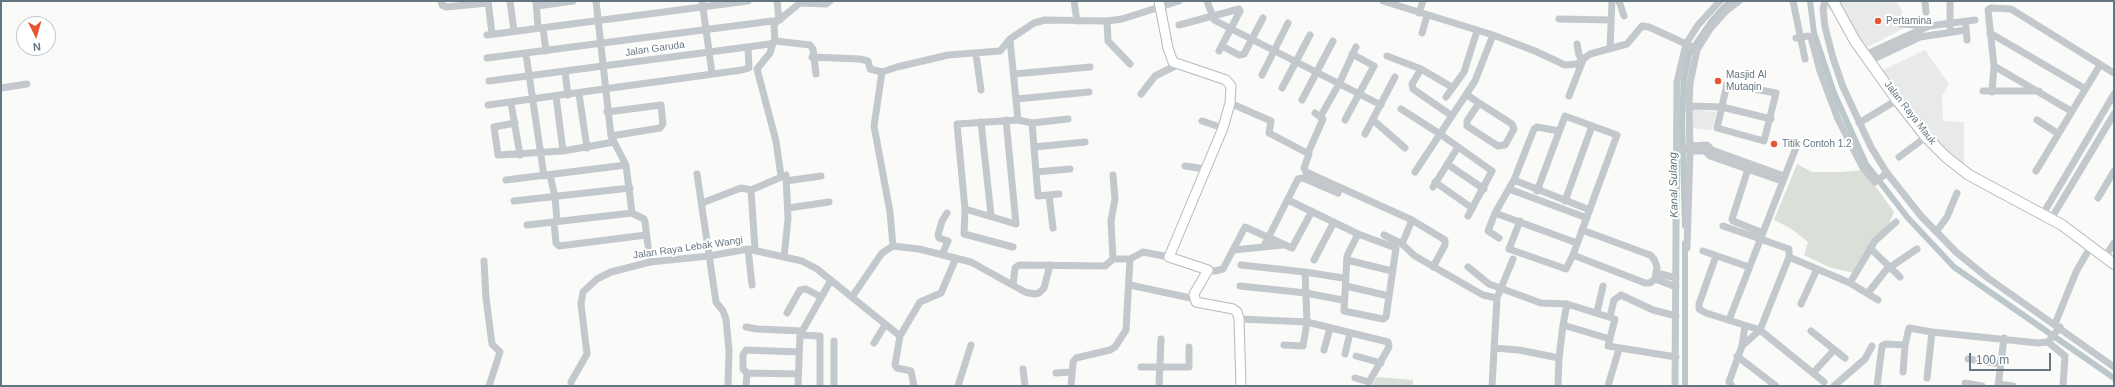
<!DOCTYPE html>
<html>
<head>
<meta charset="utf-8">
<style>
  body { margin:0 }
  #map { position:relative; width:2115px; height:387px; overflow:hidden; background:#fafaf8; font-family:Arial,sans-serif }
  canvas { display:block }
  .frame { position:absolute; inset:0; border:2px solid #657683; pointer-events:none }
  .north { position:absolute; left:16px; top:16px; width:40px; height:40px; box-sizing:border-box; background:#fff; border:1px solid #c1c8cd; border-radius:50%; rotate:175deg; font-size:11px; font-weight:700; line-height:16px; text-align:center; color:#657683 }
  .north::after { content:''; display:block; margin:auto; width:14px; height:18px; background:#e4572e; clip-path:polygon(50% 0,100% 100%,50% 72%,0 100%) }
  .scale { position:absolute; left:1969px; top:353px; width:82px; height:18px; box-sizing:border-box; border:2px solid #657683; border-top:0; padding-left:5px; font-size:12px; line-height:14px; white-space:nowrap; color:#657683; -webkit-text-stroke:3px #fff; paint-order:stroke }
</style>
</head>
<body>
<div id="map">
<canvas width="2115" height="387"></canvas>
<div class="frame"></div>
<div class="north">N</div>
<div class="scale">100 m</div>
</div>
<script>
const context = document.querySelector('canvas').getContext('2d');
context.lineJoin = 'round';
function fill(path, color) { context.fillStyle = color; context.fill(path, 'evenodd'); }
const toPath = rows => new Path2D(rows.map(r => 'M' + r).join(''));
function stroke(path, color, width, dash) { context.strokeStyle = color; context.lineWidth = width; context.lineCap = dash ? 'butt' : 'round'; context.setLineDash(dash || []); context.stroke(path); }
function drawText(font, color, halo, rows, align = 'center') {
  context.font = font + ' Arial,sans-serif'; context.lineWidth = 4; context.setLineDash([]); context.textBaseline = 'middle'; context.strokeStyle = halo; context.fillStyle = color; for (const [text, x, y, turn = 0] of rows) {
    context.save(); context.translate(x, y); context.rotate((+turn || 0) * Math.PI / 180); context.textAlign = isNaN(turn) ? turn : align; if (halo) context.strokeText(text, 0, 0); context.fillText(text, 0, 0); context.restore();
  }
}
const built = toPath([
  [1824,1,1895,1,1901,9,1906,27,1866,48,1883,70,1925,50,1949,84,1942,96,1943,121,1964,122,1964,171,1936,149,1833,9,1826,10],
  [1692,109,1716,112,1712,130,1692,128]
]);
const green = toPath([
  [1797,164,1812,172,1842,172,1864,170,1894,212,1887,229,1854,273,1829,267,1804,255,1808,242,1790,228,1774,220],
  [1377,377,1413,380,1413,386,1371,386]
]);
const canal = toPath([
  [1810,1,1814,33,1834,93,1866,164,1908,218,1954,267,2114,378],
  [1685,226,1682,117,1684,80,1689,54,1711,22,1725,6,1733,1],
  [1685,243,1685,386]
]);
const street = toPath([
  [441,1,442,5,446,7,488,3],
  [488,1,492,34],
  [510,1,514,31],
  [536,1,538,28],
  [596,1,611,136,626,165,632,213,644,219,645,222,650,262],
  [702,1,712,73],
  [777,1,779,20],
  [1074,1,1077,21],
  [1207,1,1214,20,1381,105],
  [1383,1,1493,35,1535,51,1565,65,1577,64,1590,54,1627,44,1642,26,1649,27,1695,48,1697,50,1690,83,1689,106,1690,151,1687,248],
  [1619,1,1624,16],
  [1793,1,1805,59],
  [1825,1,1823,9,1825,27,1833,58,1843,87,1871,147,1887,173,1921,216,1956,252,1988,278,2114,367],
  [1925,1,1926,12],
  [1950,1,1950,27],
  [537,6,573,1],
  [1419,13,1423,1],
  [1559,19,1611,20],
  [1107,21,1108,41,1130,64],
  [1901,24,1927,26],
  [1179,25,1239,9,1240,11,1219,51],
  [1966,27,1967,40],
  [543,28,546,51],
  [1422,33,1427,16],
  [1990,33,2084,88],
  [487,35,748,1],
  [1796,38,1808,36,1811,37,1820,71,1838,119,1863,168,1875,182,1887,173],
  [1010,40,1018,120,957,124,965,209,964,234,1013,247],
  [775,41,774,24,800,3,826,4,830,1],
  [773,43,770,53,757,69,776,141,781,176],
  [1222,46,1239,55,1244,54,1263,18],
  [1610,48,1612,1],
  [1697,50,1710,29,1726,11,1739,1],
  [526,54,544,176],
  [976,54,981,90],
  [1865,55,1929,26,1975,20],
  [1387,56,1421,69,1450,86],
  [812,57,860,59,868,61,870,69,882,72,897,67,948,55,1000,51,1010,39,1034,23,1045,20,1107,21,1122,19,1179,1],
  [487,58,780,20],
  [1869,61,1920,37,1966,30],
  [1994,66,2071,111],
  [1421,69,1412,84,1413,89,1452,116],
  [565,72,568,95],
  [1014,74,1090,67],
  [1262,75,1288,23],
  [489,81,770,44,775,41,810,45,813,49,816,74],
  [1727,84,1776,93,1764,141,1717,128,1727,84],
  [1,88,27,84],
  [1282,88,1310,35],
  [1983,91,2039,91],
  [1992,92,1994,66,1988,10,1991,8,2011,9,2114,73],
  [579,94,587,148],
  [1141,94,1155,76,1177,65],
  [1467,95,1479,103,1512,124,1514,129,1505,145,1498,146,1467,126,1467,121,1479,103],
  [556,96,563,151],
  [1569,96,1583,60,1579,55,1577,44],
  [1446,97,1464,72,1477,31],
  [1016,99,1089,92],
  [1302,100,1333,41],
  [511,103,520,155],
  [1230,103,1271,121,1269,133,1309,154,1304,168,1306,172,1412,220,1445,240,1445,245,1433,267],
  [488,105,742,70,749,68,748,47],
  [1689,106,1722,107,1771,119],
  [1401,109,1440,134,1415,172],
  [607,112,661,105,663,124,660,128,611,136],
  [1323,112,1339,84,1356,47],
  [1018,120,1032,123,1068,119],
  [1345,120,1374,66,1352,54],
  [1373,120,1405,148],
  [2037,120,2057,133],
  [1202,121,1223,128],
  [981,122,991,215],
  [515,123,494,127,498,155,563,151,614,142],
  [1032,123,1034,147,1085,142],
  [1859,123,1897,100],
  [1365,134,1395,77],
  [1034,147,1036,172,1070,169],
  [1677,149,1686,149,1690,146,1707,145,1712,150,1784,176],
  [1687,149,1690,151,1705,151,1710,156,1782,181],
  [1308,153,1323,119,1315,113],
  [1899,157,1926,137],
  [1447,164,1484,189],
  [1185,166,1205,169],
  [1748,169,1732,219,1733,221,1763,233],
  [2036,171,2100,65],
  [1036,172,1038,196,1059,194],
  [697,174,716,302,723,311,726,319,729,350,728,386],
  [550,175,555,197,557,221],
  [506,180,626,165],
  [1514,180,1590,210],
  [786,181,821,176],
  [1435,182,1472,208],
  [1433,187,1458,147],
  [1509,189,1587,218],
  [751,190,755,249],
  [1049,195,1053,228],
  [2098,198,2114,171],
  [1288,200,1358,234,1396,248,1386,317,1383,319,1344,311,1347,256,1358,234],
  [514,201,630,188],
  [1565,201,1592,126],
  [702,203,741,188,751,190,786,175,788,219,784,257],
  [788,208,829,202],
  [965,209,1016,224,1006,120],
  [1495,213,1514,180,1534,129,1537,127,1559,131],
  [2043,214,2114,94],
  [1468,216,1492,171,1440,134,1475,81,1493,35],
  [2051,219,2114,114],
  [1412,220,1402,244,1415,256,1483,295,1497,298],
  [1520,221,1509,249,1566,269,1573,255,1617,135,1565,116,1537,191],
  [554,223,556,243,559,246,646,235],
  [527,225,632,213],
  [1723,226,1789,249,1789,257,1850,283,1878,300],
  [1936,232,1947,217,1957,193],
  [1384,235,1402,244],
  [1499,238,1488,231,1495,213,1577,243],
  [893,246,919,249,971,262,1025,292,1034,294,1039,293,1044,288,1050,265],
  [1264,246,1298,179,1303,178,1338,193],
  [1870,248,1900,277],
  [748,249,752,285],
  [1234,250,1282,245],
  [1703,251,1749,267],
  [942,255,948,241,939,238,938,235,942,221,947,213],
  [1573,255,1645,283,1650,283,1655,279,1657,267,1654,259,1650,255,1582,230],
  [1716,256,1699,304,1699,309,1706,313,1760,330,1824,382],
  [2105,257,2114,243],
  [1113,259,1111,221,1115,199,1113,175],
  [1314,260,1334,222],
  [1347,260,1392,271],
  [484,261,486,298,492,344,500,352,489,386],
  [1241,265,1305,272],
  [1468,267,1489,284,1541,303,1567,304,1615,319,1608,346,1676,357],
  [1208,270,1215,271,1223,269,1245,227,1292,248,1312,211],
  [1657,273,1676,278],
  [1655,279,1676,287],
  [1850,283,1875,241,1896,222],
  [1013,285,1015,268,1019,265,1105,266,1113,259,1130,259,1143,252,1169,257],
  [1130,285,1195,299],
  [1240,286,1306,293,1342,300],
  [1346,286,1389,296],
  [1868,293,1886,270,1917,249],
  [852,297,882,253,893,246,890,212,874,126,882,72],
  [1567,304,1563,325,1610,339],
  [1801,304,1817,269],
  [1597,312,1603,286],
  [787,313,800,290,806,289,821,297],
  [1610,317,1614,300,1621,295,1653,310,1676,316],
  [1239,319,1307,322,1388,342,1389,347,1369,382,1355,378],
  [1729,320,1797,145],
  [2055,324,2076,272,2091,246],
  [746,327,757,329,802,331],
  [1811,331,1845,358],
  [800,335,820,336,820,386],
  [2048,342,2065,356,2063,386],
  [874,343,885,325],
  [1284,345,1303,346,1307,322,1305,272,1343,278],
  [1742,346,1760,330,1789,257],
  [1494,348,1519,350,1559,358,1558,386],
  [1324,350,1330,328],
  [1345,354,1350,333],
  [1356,356,1381,363],
  [1737,356,1776,386],
  [1559,358,1563,325],
  [1968,359,2001,364],
  [1141,367,1189,367,1189,347],
  [1023,369,1025,386],
  [1903,372,1905,345],
  [747,373,743,369,743,355,746,350,799,352],
  [747,373,798,374],
  [1056,373,1072,372],
  [1813,373,1834,350],
  [1927,378,1932,332],
  [1965,383,1982,386],
  [1998,384,2013,386],
  [571,386,571,382,587,354,581,304,583,292,597,279,611,272,650,262,709,256,748,249,802,261,817,269,900,336],
  [746,386,747,373],
  [798,386,800,335,831,280],
  [834,386,834,341],
  [914,386,911,371,897,368,895,365,900,336,920,302,941,293,956,258],
  [958,386,971,345],
  [1071,386,1073,362,1076,358,1110,350,1115,347,1126,330,1130,259],
  [1159,386,1161,339],
  [1492,386,1497,298,1513,259],
  [1608,386,1619,349],
  [1675,386,1677,82,1686,44,1698,25,1720,1],
  [1732,386,1729,382,1742,346,1745,326],
  [1834,386,1865,359,1872,346],
  [1877,386,1882,346,1886,344,1905,345,1909,328,1932,332,2038,343,2048,342,2060,327],
  [1998,386,2004,338]
]);
const secondary = toPath([
  [1159,1,1168,48,1173,62,1226,80,1231,86,1230,103,1223,128,1169,257,1208,270,1194,294,1196,302,1233,309,1237,312,1239,319,1241,386]
]);
const primary = toPath([
  [1833,1,1855,41,1897,100,1926,137,1946,157,1969,175,2062,225,2114,264]
]);
const markers = [
  [1878,21,4,"#e4572e"],
  [1718,81,4,"#e4572e"],
  [1774,144,4,"#e4572e"]
];
const poiNames = [
  ["Pertamina",1886,21],
  ["Masjid Al",1726,75],
  ["Mutaqin",1726,87],
  ["Titik Contoh 1.2",1782,144]
];
const streetNames = [
  ["Jalan Garuda",655,49,-8],
  ["Jalan Raya Mauk",1910,113,52],
  ["Jalan Raya Lebak Wangi",688,248,-8]
];
const waterNames = [
  ["Kanal Sulang",1674,185,-91]
];
fill(built, '#e8e9e9');
fill(green, '#dadfd7');
stroke(canal, '#bbc7cb', 6);
stroke(secondary, '#b3babf', 11);
stroke(primary, '#b5babe', 12);
stroke(street, '#c3c8cc', 7);
stroke(secondary, '#fff', 9);
stroke(primary, '#fff', 10);
for (const [x, y, r, color] of markers) { const dot = new Path2D(); dot.arc(x, y, r, 0, 2 * Math.PI); context.fillStyle = color; context.fill(dot); stroke(dot, '#fff', 1.5); }
drawText('10px', '#657683', '#fff', poiNames, 'left');
drawText('10px', '#657683', '#fff', streetNames);
drawText('italic 11px', '#60757c', '#fff', waterNames);
</script>
</body>
</html>
